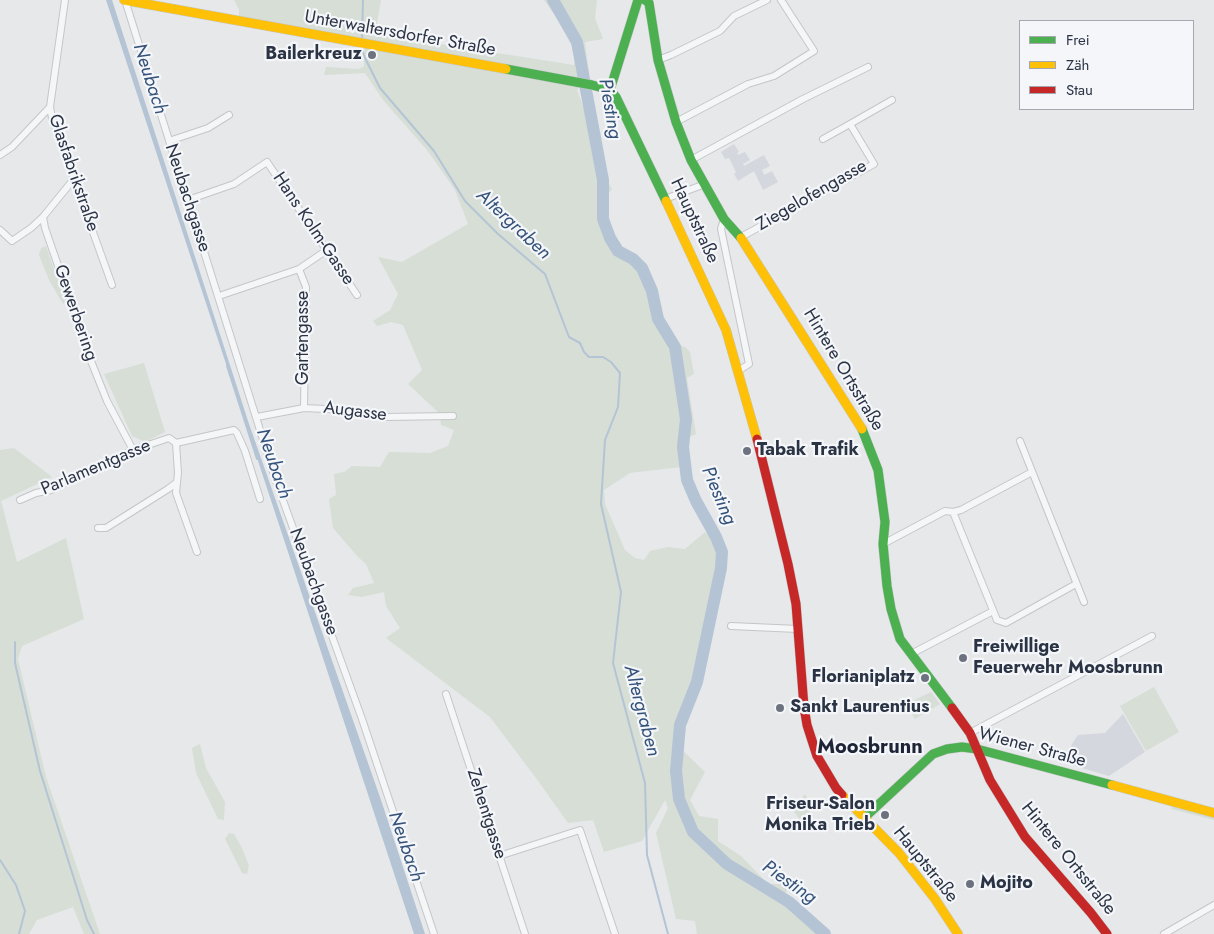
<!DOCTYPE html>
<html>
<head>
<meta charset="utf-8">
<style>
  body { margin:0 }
  #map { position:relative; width:1214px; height:934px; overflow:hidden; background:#e6e8ea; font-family:Jost,sans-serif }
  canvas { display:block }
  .legend { position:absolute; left:1019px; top:20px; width:175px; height:90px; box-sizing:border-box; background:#f4f6f9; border:1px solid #a4a8b1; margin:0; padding:6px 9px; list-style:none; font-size:15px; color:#2b3445 }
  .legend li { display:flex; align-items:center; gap:10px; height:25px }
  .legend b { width:25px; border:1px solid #a4a8b1 }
</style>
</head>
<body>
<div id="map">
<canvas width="1214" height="934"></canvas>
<ul class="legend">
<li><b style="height:6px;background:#4caf50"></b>Frei</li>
<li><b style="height:6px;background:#ffc107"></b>Zäh</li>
<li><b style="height:6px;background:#c62828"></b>Stau</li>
</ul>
</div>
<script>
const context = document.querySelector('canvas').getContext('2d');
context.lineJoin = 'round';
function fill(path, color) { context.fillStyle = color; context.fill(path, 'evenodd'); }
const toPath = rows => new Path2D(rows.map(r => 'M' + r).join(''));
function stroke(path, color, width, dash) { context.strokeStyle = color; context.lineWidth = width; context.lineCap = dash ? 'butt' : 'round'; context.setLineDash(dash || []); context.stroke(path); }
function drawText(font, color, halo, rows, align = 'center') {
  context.font = font + ' Jost,sans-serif'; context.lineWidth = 4.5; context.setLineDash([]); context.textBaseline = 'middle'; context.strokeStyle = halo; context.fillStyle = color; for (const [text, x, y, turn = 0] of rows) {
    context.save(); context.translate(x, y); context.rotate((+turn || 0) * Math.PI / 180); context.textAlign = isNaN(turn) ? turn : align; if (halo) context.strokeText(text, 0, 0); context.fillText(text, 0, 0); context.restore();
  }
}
const built = toPath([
  [734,144,739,152,737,153,738,155,745,152,750,160,743,164,744,166,764,155,770,166,762,170,764,175,772,171,778,182,763,190,754,171,738,181,734,174,736,172,729,158,725,159,721,152],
  [1123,714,1145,752,1109,776,1065,763,1072,744,1078,735,1105,733]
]);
const green = toPath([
  [234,0,381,0,375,34,574,65,575,56,568,34,544,0,597,0,595,18,603,39,585,42,589,73,577,90,596,142,601,171,612,189,602,201,604,218,610,225,621,247,632,253,650,290,654,317,670,342,685,347,690,352,694,374,687,378,696,434,687,438,689,466,630,473,604,490,605,504,625,550,635,558,644,560,650,551,668,547,685,549,705,532,717,541,718,559,708,623,679,747,705,772,690,800,699,816,718,819,718,841,741,856,768,884,791,884,784,896,793,903,789,907,820,934,697,934,695,921,676,919,656,833,668,808,665,800,642,841,604,852,593,820,568,823,536,778,490,717,386,638,400,628,386,606,384,592,362,597,348,595,353,588,374,583,366,564,358,557,333,528,329,499,336,495,334,474,344,472,352,466,380,467,389,452,430,453,448,446,454,430,441,425,440,414,408,384,422,370,403,325,391,322,377,326,373,321,390,310,398,294,378,257,402,262,468,224,455,190,427,150,383,100,365,73,324,75,326,67,358,69,364,67,365,41,239,18,239,9],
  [46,246,65,302,63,304,49,280,39,255,41,248],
  [144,363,165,432,145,442,132,436,104,374],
  [14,448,52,477,1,501,17,562,66,538,84,619,22,646,18,659,46,777,100,934,84,934,73,907,37,920,29,934,0,934,0,450],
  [1154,687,1179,732,1146,751,1120,706],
  [931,692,940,704,915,719,906,704],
  [200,744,206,768,225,802,224,820,218,819,196,773,192,748],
  [805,794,814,808,801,821,792,809],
  [1172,806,1214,818,1214,820,1171,809],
  [229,833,234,834,242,848,249,866,247,874,242,873,225,839]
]);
const water = toPath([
  [106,0,112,0,249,424,381,800,425,934,414,934]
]);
const stream = toPath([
  [362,40,363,0],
  [362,47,364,56,380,88,434,151,465,201,498,234,545,274,569,337,580,343,584,352,589,357,603,357,611,362,620,373,618,407,605,440,601,504,621,592,613,663,645,783,647,855,668,934],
  [227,366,257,459],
  [15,642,15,663,40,771,87,920,94,934],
  [0,860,16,885,25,911,19,934]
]);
const river = toPath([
  [553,0,577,42,603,180,603,219,610,238,618,251,633,259,642,268,652,291,658,319,675,347,686,419,683,447,687,480,696,501,716,537,722,552,721,568,697,682,680,725,676,771,679,799,693,832,727,864,789,902,825,934]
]);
const street = toPath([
  [65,0,50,107,52,118,112,285],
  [125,0,276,481,362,719,434,934],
  [658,60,671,55,720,31,734,16,767,0],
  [676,122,748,84,774,76,814,51,781,0],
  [823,139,850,124],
  [169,141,208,128,229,115],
  [0,155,12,147,50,107],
  [691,160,803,99,868,67],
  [665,199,705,184],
  [188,200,234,184,267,162,357,295],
  [43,217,45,228,91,361,107,401,133,450],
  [724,219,721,229,749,364,738,371],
  [0,230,12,241,31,228,43,217,73,180],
  [741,237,874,164,850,124,892,100],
  [299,269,306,287,304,408],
  [219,296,299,269,327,250],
  [257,417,304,408,347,410,384,417,453,416],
  [1020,441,1084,602],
  [176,443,234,430,237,433,245,451,260,499],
  [20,500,36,493,51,490,133,450,169,438,176,443,178,473,176,493,197,552],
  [953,512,997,620,1006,623,1076,584],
  [98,528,106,528,168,489,176,483],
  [883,544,945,511,953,512,961,510,1032,472],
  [731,626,798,629],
  [911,654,993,611],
  [446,694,525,934],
  [970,733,1152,636],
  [499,856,580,830,615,934],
  [1164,934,1214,905]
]);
const fast = toPath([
  [645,0,649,3,658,60,676,122,691,160,724,219,741,238],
  [506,69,592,85,610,90,616,97,666,201],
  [610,90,638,0],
  [862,429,878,470,885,522,883,544,887,586,891,609,900,639,952,708],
  [864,818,933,754,947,749,962,747,977,749,1112,785]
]);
const slow = toPath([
  [124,0,506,69],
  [666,201,726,330,757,439],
  [741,238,862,429],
  [1112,785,1214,813],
  [842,795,899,853,935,899,958,934]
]);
const jam = toPath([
  [757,439,788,564,796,604,804,707,807,725,817,756,836,788,842,795],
  [952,708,970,733,990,780,1025,837,1091,913,1107,934]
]);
const markers = [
  [372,55,5,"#6c737f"],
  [747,451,5,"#6c737f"],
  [963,658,5,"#6c737f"],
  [925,678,5,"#6c737f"],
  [780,708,5,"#6c737f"],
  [885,815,5,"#6c737f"],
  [970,884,5,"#6c737f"]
];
const streetNames = [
  ["Unterwaltersdorfer Straße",400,34,10],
  ["Glasfabrikstraße",73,173,71],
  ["Ziegelofengasse",812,196,-30],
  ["Neubachgasse",187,198,72],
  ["Hauptstraße",694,221,65],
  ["Hans Kolm-Gasse",313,229,56],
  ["Gewerbering",75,313,71],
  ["Gartengasse",304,338,-90],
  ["Hintere Ortsstraße",843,370,59],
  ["Augasse",355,412,7],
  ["Parlamentgasse",96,468,-23],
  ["Neubachgasse",313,582,70],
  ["Wiener Straße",1032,748,15],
  ["Zehentgasse",486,814,72],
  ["Hintere Ortsstraße",1068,859,51],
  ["Hauptstraße",925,865,51]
];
const poiNames = [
  ["Bailerkreuz",362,55,"right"],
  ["Tabak Trafik",757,451],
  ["Freiwillige",973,648],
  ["Feuerwehr Moosbrunn",973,669],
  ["Florianiplatz",915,678,"right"],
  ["Sankt Laurentius",790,708],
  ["Friseur-Salon",875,805,"right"],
  ["Monika Trieb",875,826,"right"],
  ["Mojito",980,884]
];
const waterNames = [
  ["Neubach",149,79,72],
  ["Piesting",609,109,80],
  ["Altergraben",513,225,43],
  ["Neubach",273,464,71],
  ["Piesting",718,496,67],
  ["Altergraben",641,711,75],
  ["Neubach",405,847,71],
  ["Piesting",789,883,35]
];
const quarterNames = [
  ["Moosbrunn",870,748]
];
fill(built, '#d4d7dd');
fill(green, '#d6ded6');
fill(water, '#b4c4d5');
stroke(stream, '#b4c4d5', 2);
stroke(river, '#b4c4d5', 12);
stroke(street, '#c4c6c8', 8);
stroke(fast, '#c4c6c8', 10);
stroke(slow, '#c4c6c8', 10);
stroke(jam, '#c4c6c8', 10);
stroke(street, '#f5f6f7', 6);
stroke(fast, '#4caf50', 9);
stroke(slow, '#ffc107', 9);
stroke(jam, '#c62828', 9);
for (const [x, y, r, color] of markers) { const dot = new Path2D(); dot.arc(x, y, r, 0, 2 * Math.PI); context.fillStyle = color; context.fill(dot); stroke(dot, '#f4f6f9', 2); }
drawText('18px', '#2b3445', '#f4f6f9', streetNames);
drawText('bold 18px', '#2b3445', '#f4f6f9', poiNames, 'left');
drawText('italic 19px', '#34527a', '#f4f6f9', waterNames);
drawText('bold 20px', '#1d2536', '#f4f6f9', quarterNames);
</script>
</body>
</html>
